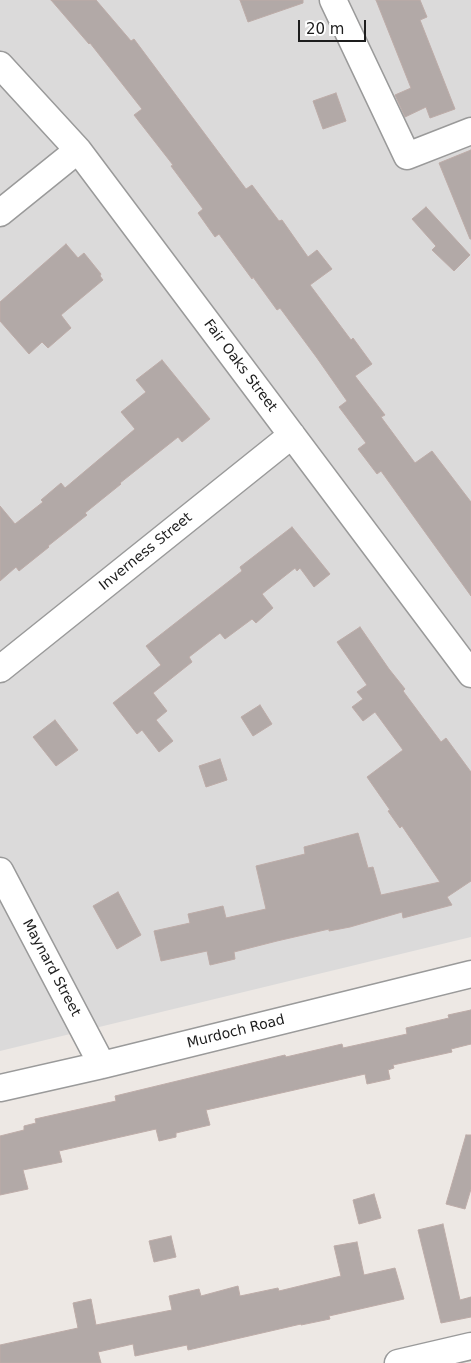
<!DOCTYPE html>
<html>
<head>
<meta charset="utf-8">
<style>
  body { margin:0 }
  #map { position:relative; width:471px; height:1363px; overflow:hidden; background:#ede8e4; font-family:"DejaVu Sans",sans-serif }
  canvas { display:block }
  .scale { position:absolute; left:298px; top:20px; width:68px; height:22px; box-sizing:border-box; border:2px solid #1d1d1d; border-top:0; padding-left:6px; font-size:15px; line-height:18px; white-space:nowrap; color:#1d1d1d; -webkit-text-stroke:4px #fff; paint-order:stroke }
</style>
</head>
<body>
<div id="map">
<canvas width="471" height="1363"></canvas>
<div class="scale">20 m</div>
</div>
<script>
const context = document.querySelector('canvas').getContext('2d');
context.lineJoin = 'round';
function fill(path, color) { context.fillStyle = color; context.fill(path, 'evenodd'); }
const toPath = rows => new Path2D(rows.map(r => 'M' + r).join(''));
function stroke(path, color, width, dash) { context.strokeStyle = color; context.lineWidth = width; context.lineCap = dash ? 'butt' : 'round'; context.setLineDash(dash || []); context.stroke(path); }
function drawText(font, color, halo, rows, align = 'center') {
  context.font = font + ' "DejaVu Sans",sans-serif'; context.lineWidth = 4.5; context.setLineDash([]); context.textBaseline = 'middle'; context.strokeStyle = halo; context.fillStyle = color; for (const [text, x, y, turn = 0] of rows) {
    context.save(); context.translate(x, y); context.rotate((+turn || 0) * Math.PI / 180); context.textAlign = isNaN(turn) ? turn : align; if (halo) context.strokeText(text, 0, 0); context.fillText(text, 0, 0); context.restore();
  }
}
const residential = toPath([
  [0,0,471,0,471,937,0,1051]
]);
const building = toPath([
  [51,0,96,0,131,41,134,39,246,189,252,185,279,221,282,220,308,257,317,250,332,269,310,285,351,340,353,338,372,364,355,376,385,415,381,417,415,463,432,451,471,502,471,596,381,471,377,474,358,449,366,443,339,407,347,401,317,358,280,308,277,310,253,277,252,279,219,234,215,237,198,213,203,209,171,166,173,165,134,115,142,109,90,43,89,44,51,0],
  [240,0,303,0,303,3,248,22,240,0],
  [376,0,420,0,427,17,420,20,455,109,430,118,426,107,405,117,395,95,411,88,376,0],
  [336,93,346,121,323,129,313,101,336,93],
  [471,150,471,239,470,239,439,163,471,150],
  [426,207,470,255,454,271,432,250,436,246,412,219,426,207],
  [66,244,78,258,84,253,101,274,100,276,103,280,61,315,71,328,48,348,42,342,29,354,0,321,0,302,66,244],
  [162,360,210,419,182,442,178,437,120,483,121,484,85,513,87,515,48,546,49,547,19,571,16,567,0,581,0,506,15,524,43,502,41,500,61,483,65,488,135,429,121,412,146,392,136,380,162,360],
  [292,527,330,574,314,587,300,568,297,571,295,568,262,594,273,608,256,623,252,619,225,639,220,633,189,657,192,662,153,693,167,711,156,720,173,741,159,752,142,730,137,734,113,703,161,665,146,646,242,571,240,567,292,527],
  [360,627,389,669,405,689,403,691,441,742,446,738,471,772,471,881,447,897,452,905,403,918,402,912,350,927,329,931,329,929,277,941,234,952,235,959,210,965,207,951,161,961,154,931,190,923,188,914,223,906,226,918,266,909,256,866,305,854,304,847,358,833,368,868,373,867,381,895,440,882,402,826,400,828,388,811,390,810,367,777,403,750,375,712,363,721,352,707,363,699,357,692,367,685,337,642,360,627],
  [260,705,272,724,253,736,241,717,260,705],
  [55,720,78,750,56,766,33,737,55,720],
  [220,759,227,780,206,787,199,766,220,759],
  [118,892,141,935,117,949,93,906,118,892],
  [471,1010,471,1044,451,1049,452,1052,393,1065,394,1068,388,1070,390,1079,367,1084,365,1074,206,1110,210,1125,176,1133,176,1137,159,1141,156,1129,59,1151,62,1162,23,1170,28,1189,0,1195,0,1136,24,1130,24,1126,36,1123,35,1119,116,1101,115,1096,285,1055,286,1057,342,1044,343,1048,407,1034,406,1028,449,1018,448,1015,471,1010],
  [466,1135,471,1135,471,1189,465,1209,446,1204,466,1135],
  [374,1194,381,1218,359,1224,353,1200,374,1194],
  [443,1224,460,1300,471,1297,471,1317,441,1323,418,1230,443,1224],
  [171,1236,176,1257,154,1262,149,1241,171,1236],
  [357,1242,364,1275,395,1268,404,1299,329,1316,330,1319,301,1325,301,1324,188,1350,187,1345,135,1356,133,1344,98,1352,101,1363,0,1363,0,1345,78,1328,73,1303,91,1299,96,1325,172,1310,169,1296,199,1289,201,1296,238,1286,240,1296,278,1288,279,1291,341,1276,334,1246,357,1242]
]);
const minor = toPath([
  [333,0,407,156,471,131],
  [0,65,78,150,471,674],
  [0,213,78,150],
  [0,669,292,435],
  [0,871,102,1065],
  [0,1088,102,1065,471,974],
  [398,1363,471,1346]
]);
const streetNames = [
  ["Fair Oaks Street",240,366,53],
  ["Inverness Street",146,552,-39],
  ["Maynard Street",51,968,62],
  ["Murdoch Road",236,1032,-14]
];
fill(residential, '#dbdada');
fill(building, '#b2a9a7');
stroke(building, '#bdaca8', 1);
stroke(minor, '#9a9a9a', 29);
stroke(minor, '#fff', 26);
drawText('14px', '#1d1d1d', '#fff', streetNames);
</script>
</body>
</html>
